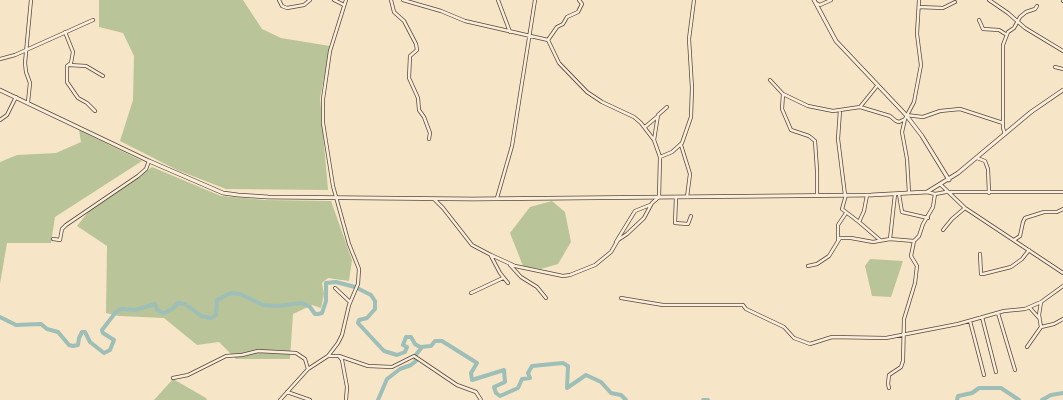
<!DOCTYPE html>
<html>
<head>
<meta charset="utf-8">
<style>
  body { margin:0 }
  canvas { display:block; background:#f7e5c7 }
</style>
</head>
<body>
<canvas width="1063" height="400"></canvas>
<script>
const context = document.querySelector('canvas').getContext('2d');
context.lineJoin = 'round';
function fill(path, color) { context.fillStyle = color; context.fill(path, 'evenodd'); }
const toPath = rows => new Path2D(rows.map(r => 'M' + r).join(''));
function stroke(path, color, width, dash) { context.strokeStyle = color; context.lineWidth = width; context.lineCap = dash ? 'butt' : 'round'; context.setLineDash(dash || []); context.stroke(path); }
const green = toPath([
  [99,0,243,0,262,29,281,38,330,46,320,98,328,190,226,189,177,170,120,141,133,100,134,56,123,33,99,27],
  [79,130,142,161,55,217,51,243,7,243,0,284,0,162,17,155,56,153,81,142],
  [152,167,221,196,265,200,331,201,352,260,349,281,328,278,322,283,324,294,321,308,312,305,293,314,290,359,236,359,219,342,197,345,164,318,119,316,106,313,107,246,77,226,89,211],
  [552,201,565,212,571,242,558,264,541,269,523,266,510,233,530,207],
  [870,259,903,261,891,297,872,296,865,266],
  [173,379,206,398,207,400,154,400]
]);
const river = toPath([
  [0,317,16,325,41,324,47,329,58,332,69,345,73,346,78,345,79,338,82,332,85,332,90,342,104,353,110,350,114,340,103,333,102,330,116,312,121,309,135,310,155,304,157,310,164,313,172,309,178,303,185,304,201,316,211,318,216,315,217,300,231,293,240,294,263,305,277,306,302,303,310,307,315,314,318,314,322,313,326,301,326,283,336,282,355,287,371,295,375,301,375,309,367,318,359,320,358,323,384,351,397,355,405,352,407,347,403,345,406,337,411,337,415,344,420,347,431,346,435,341,442,341,477,363,471,373,472,380,504,370,505,382,494,387,496,393,500,396,518,388,522,379,530,378,528,373,532,366,563,363,568,366,567,388,586,375,601,382,611,393,621,395,626,400],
  [378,400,387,379,400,369,411,365,416,361,415,356,422,347],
  [703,400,708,400],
  [957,400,958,396,972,393,979,388,1001,388,1019,400],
  [1042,400,1051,395,1063,393]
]);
const minor = toPath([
  [279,0,282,6,287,8,304,5,310,0],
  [334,0,344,5],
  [391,0,394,12,404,21,416,44,417,50,410,56,409,78,418,98,419,110,424,117,430,133,429,139],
  [403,0,441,11,465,21,548,40,559,63,587,92,602,102,634,117,641,123,654,140,660,157,659,197,652,203,644,218,627,234,618,240,611,252,595,265,570,275,563,276,515,266,491,255,472,245,443,208,434,199],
  [498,0,510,32],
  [989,0,1008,13,1025,28,1063,51],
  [1063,0,1063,1],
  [816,3,820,5,831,0],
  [919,7,943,8,955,2],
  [979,20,983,29,999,30,1007,35],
  [65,32,73,52,71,63,67,66,67,82,78,98,87,103,95,111],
  [548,40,557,27,563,24,567,17,578,12,582,4,579,0],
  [0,59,15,55,93,20],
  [69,65,86,66,103,76],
  [1055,67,1063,69],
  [770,80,783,94,782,109,791,130,809,136,815,141,817,170,817,195],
  [783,94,808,106,833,111,860,107,877,86],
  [28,102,30,83,26,72,25,63,31,0],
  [860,107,890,116,896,121,899,122,905,119,914,102,921,65,917,34,919,0],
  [840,110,838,139,845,195],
  [906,115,923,117,940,111,960,109,1003,123],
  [905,119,902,132,907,159,909,193],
  [0,120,7,115,16,97],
  [645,127,658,116],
  [1005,134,1003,128,1003,45,1008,32,1014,28,1020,17,1026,12,1035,9,1037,6],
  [654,140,658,115,667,107],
  [681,145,690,174,687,197],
  [660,157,672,152,682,143,691,117,692,88,689,39,694,0],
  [977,158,985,161,988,169,989,193],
  [941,185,965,208,1063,273],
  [927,192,935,194,946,192,1063,192],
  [899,194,902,212,928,218],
  [846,195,842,209,859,222],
  [867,195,864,211,859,222,880,240],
  [676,197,675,223,688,224,691,216],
  [497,198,512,146,535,0],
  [943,230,952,219,965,208],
  [53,239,60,240,62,229,66,225,138,176,146,169,149,161],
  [890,239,895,194],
  [838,240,838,225,846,213],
  [1014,240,1020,236,1023,222,1025,218,1044,212,1057,212,1063,209],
  [914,241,919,236,923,224,933,207,935,194],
  [616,242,635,211,650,205],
  [980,254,981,274,983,274,1011,267,1022,259,1029,250],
  [491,256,500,273,508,283],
  [510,265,521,277,537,287,546,298],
  [808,266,817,264,829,256,840,238,851,238,873,242,890,239,914,241,911,256,917,266,915,283,904,319,903,361,901,367,889,375,888,384,889,388],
  [335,288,350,302],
  [471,293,503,278],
  [621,298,663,305,743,305,746,309,784,327,794,338,810,344,832,337,886,338,958,324,1004,311,1025,309,1041,302,1063,286],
  [1030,308,1039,318],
  [998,313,1015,370],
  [982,317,996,372],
  [970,321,984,375],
  [1041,327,1054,324,1063,319],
  [1027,347,1041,327,1039,315,1041,302],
  [328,356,339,356,342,360,347,387,346,400],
  [339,356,368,366,392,367,414,356,457,385,476,392,481,400],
  [173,378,188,375,226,356,242,355,258,351,296,353,305,359,308,369],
  [287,392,310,400],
  [280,400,308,369,328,356,338,343,342,335,349,305,358,284,359,269,349,244,333,186,323,123,323,99,330,51,346,0]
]);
const tertiary = toPath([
  [814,0,836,41,906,115,922,136,949,180],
  [0,90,149,161,223,193,238,195,268,197,473,199,871,195,927,192,958,173,1031,112,1063,90]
]);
fill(green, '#b9c598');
stroke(river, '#9dbfb7', 4);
stroke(minor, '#57483c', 4);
stroke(tertiary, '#57483c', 4.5);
stroke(minor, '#faeedb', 2.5);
stroke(tertiary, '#faeedb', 3);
</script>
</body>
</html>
